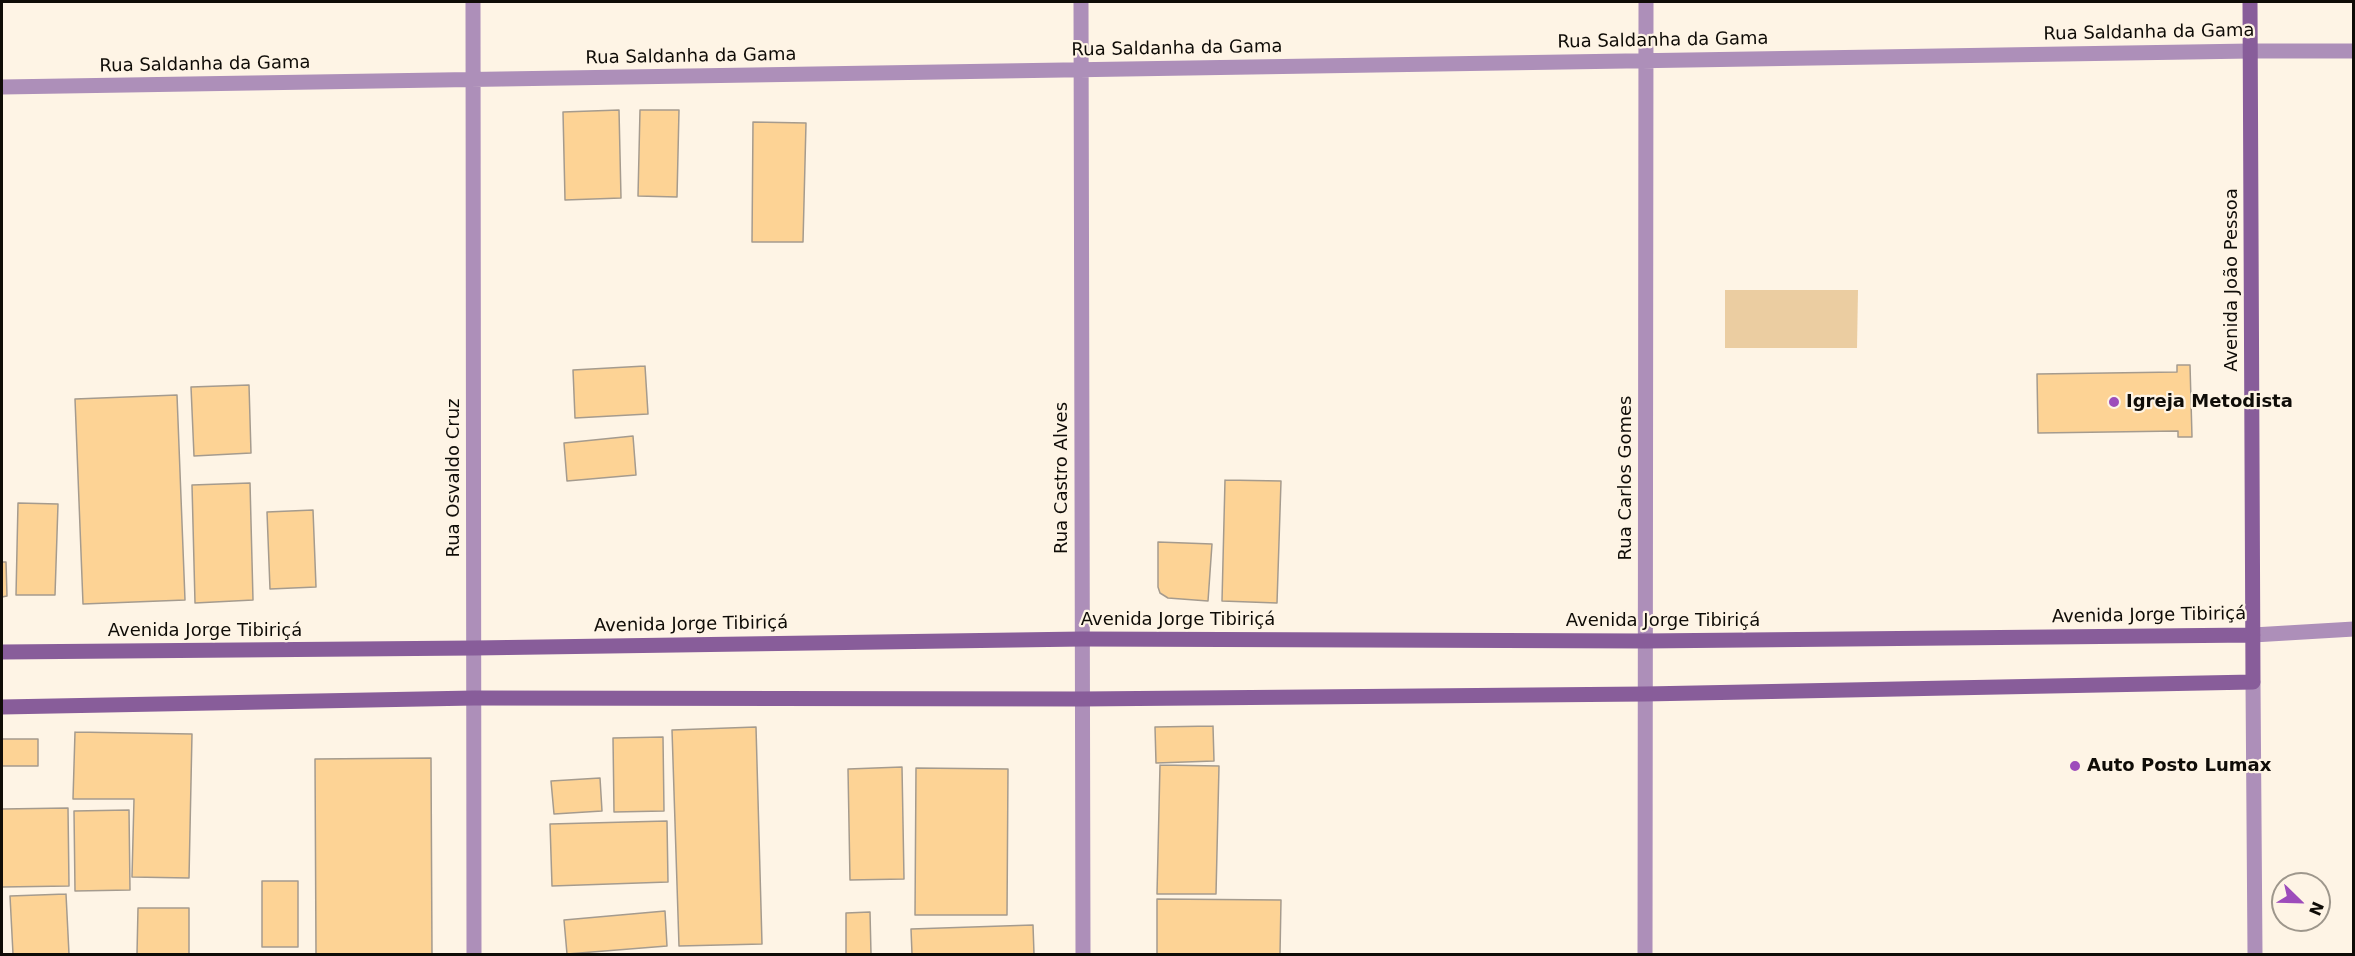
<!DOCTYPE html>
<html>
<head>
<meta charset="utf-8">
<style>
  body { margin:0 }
  #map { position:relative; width:2355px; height:956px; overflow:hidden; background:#fef4e5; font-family:"DejaVu Sans",sans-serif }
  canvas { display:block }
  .frame { position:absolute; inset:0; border:3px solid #0f0c07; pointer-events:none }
  .north { position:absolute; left:2271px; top:872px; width:60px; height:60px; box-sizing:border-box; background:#fef4e5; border:2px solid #9e978c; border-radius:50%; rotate:113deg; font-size:16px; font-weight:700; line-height:24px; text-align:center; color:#0f0c07 }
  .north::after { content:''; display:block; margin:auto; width:21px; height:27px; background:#9d4cbb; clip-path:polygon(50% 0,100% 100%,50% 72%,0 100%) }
</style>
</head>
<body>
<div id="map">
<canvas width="2355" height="956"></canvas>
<div class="frame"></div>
<div class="north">N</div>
</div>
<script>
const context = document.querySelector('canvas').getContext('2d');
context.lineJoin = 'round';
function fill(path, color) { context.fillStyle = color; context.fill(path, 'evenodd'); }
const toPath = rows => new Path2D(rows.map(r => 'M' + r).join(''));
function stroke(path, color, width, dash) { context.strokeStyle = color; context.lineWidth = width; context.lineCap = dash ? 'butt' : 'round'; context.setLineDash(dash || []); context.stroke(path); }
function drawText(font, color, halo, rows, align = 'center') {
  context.font = font + ' "DejaVu Sans",sans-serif'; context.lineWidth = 4.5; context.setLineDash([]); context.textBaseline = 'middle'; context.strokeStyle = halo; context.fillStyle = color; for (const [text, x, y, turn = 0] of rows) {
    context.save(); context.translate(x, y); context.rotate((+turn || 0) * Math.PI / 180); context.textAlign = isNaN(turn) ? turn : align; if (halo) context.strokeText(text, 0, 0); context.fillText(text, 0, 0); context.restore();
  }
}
const green = toPath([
  [1725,290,1858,290,1857,348,1725,348]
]);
const building = toPath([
  [619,110,621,198,565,200,563,112,619,110],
  [640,110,679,110,677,197,638,196,640,110],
  [753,122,806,123,803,242,752,242,753,122],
  [2177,365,2190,365,2192,437,2178,437,2178,431,2038,433,2037,374,2177,372,2177,365],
  [645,366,648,414,575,418,573,370,645,366],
  [249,385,251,453,194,456,191,387,249,385],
  [177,395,185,600,83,604,75,399,177,395],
  [633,436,636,475,567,481,564,443,633,436],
  [1225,480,1281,481,1277,603,1222,601,1225,480],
  [250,483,253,600,195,603,192,485,250,483],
  [18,503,58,504,55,595,16,595,18,503],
  [313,510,316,587,270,589,267,512,313,510],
  [1158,542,1212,544,1208,601,1168,598,1160,593,1158,587,1158,542],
  [2,562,6,562,7,596,2,597,2,562],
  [1213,726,1214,761,1156,763,1155,727,1213,726],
  [756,727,762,944,679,946,672,730,756,727],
  [75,732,192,734,189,878,132,877,134,799,73,799,75,732],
  [663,737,664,811,614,812,613,738,663,737],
  [2,739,38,739,38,766,2,766,2,739],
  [431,758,432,954,316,954,315,759,431,758],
  [1160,765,1219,766,1216,894,1157,894,1160,765],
  [902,767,904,879,850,880,848,769,902,767],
  [916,768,1008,769,1007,915,915,915,916,768],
  [600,778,602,811,554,814,551,781,600,778],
  [68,808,69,886,2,887,2,809,68,808],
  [129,810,130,890,75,891,74,811,129,810],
  [667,821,668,882,552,886,550,824,667,821],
  [262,881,298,881,298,947,262,947,262,881],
  [66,894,69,954,13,954,10,896,66,894],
  [1157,899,1281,900,1280,954,1157,954,1157,899],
  [138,908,189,908,189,954,137,954,138,908],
  [665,911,667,946,567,954,564,920,665,911],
  [870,912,871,954,846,954,846,913,870,912],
  [1033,925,1034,954,912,954,911,929,1033,925]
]);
const street = toPath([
  [473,2,474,954],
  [1081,2,1083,954],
  [2,87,2251,51,2354,51],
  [2253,635,2354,629],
  [2253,682,2255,954],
  [1645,954,1646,2]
]);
const secondary = toPath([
  [2,652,474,648,1082,639,1645,641,2253,635],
  [2,707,474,698,1082,699,1645,694,2253,682,2250,2]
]);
const markers = [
  [2114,402,6,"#9d4cbb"],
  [2075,766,6,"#9d4cbb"]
];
const streetNames = [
  ["Rua Saldanha da Gama",2149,33,-1],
  ["Rua Saldanha da Gama",1663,41,-1],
  ["Rua Saldanha da Gama",1177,49,-1],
  ["Rua Saldanha da Gama",691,57,-1],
  ["Rua Saldanha da Gama",205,65,-1],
  ["Avenida João Pessoa",2232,280,-90],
  ["Rua Osvaldo Cruz",454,478,-90],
  ["Rua Castro Alves",1062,478,-90],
  ["Rua Carlos Gomes",1626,478,-90],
  ["Avenida Jorge Tibiriçá",2149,616,-1],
  ["Avenida Jorge Tibiriçá",1178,620],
  ["Avenida Jorge Tibiriçá",1663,621],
  ["Avenida Jorge Tibiriçá",691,625,-1],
  ["Avenida Jorge Tibiriçá",205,631]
];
const poiNames = [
  ["Igreja Metodista",2126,402],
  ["Auto Posto Lumax",2087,766]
];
fill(green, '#ebcda1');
fill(building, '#fdd395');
stroke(building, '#a59b8e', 1.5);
stroke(street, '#ad8fb9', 15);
stroke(secondary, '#885d9a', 15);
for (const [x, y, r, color] of markers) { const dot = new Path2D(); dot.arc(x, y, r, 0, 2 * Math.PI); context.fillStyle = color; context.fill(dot); stroke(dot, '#fef4e5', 2); }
drawText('18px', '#0f0c07', '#fef4e5', streetNames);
drawText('bold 18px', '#0f0c07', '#fef4e5', poiNames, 'left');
</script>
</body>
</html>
